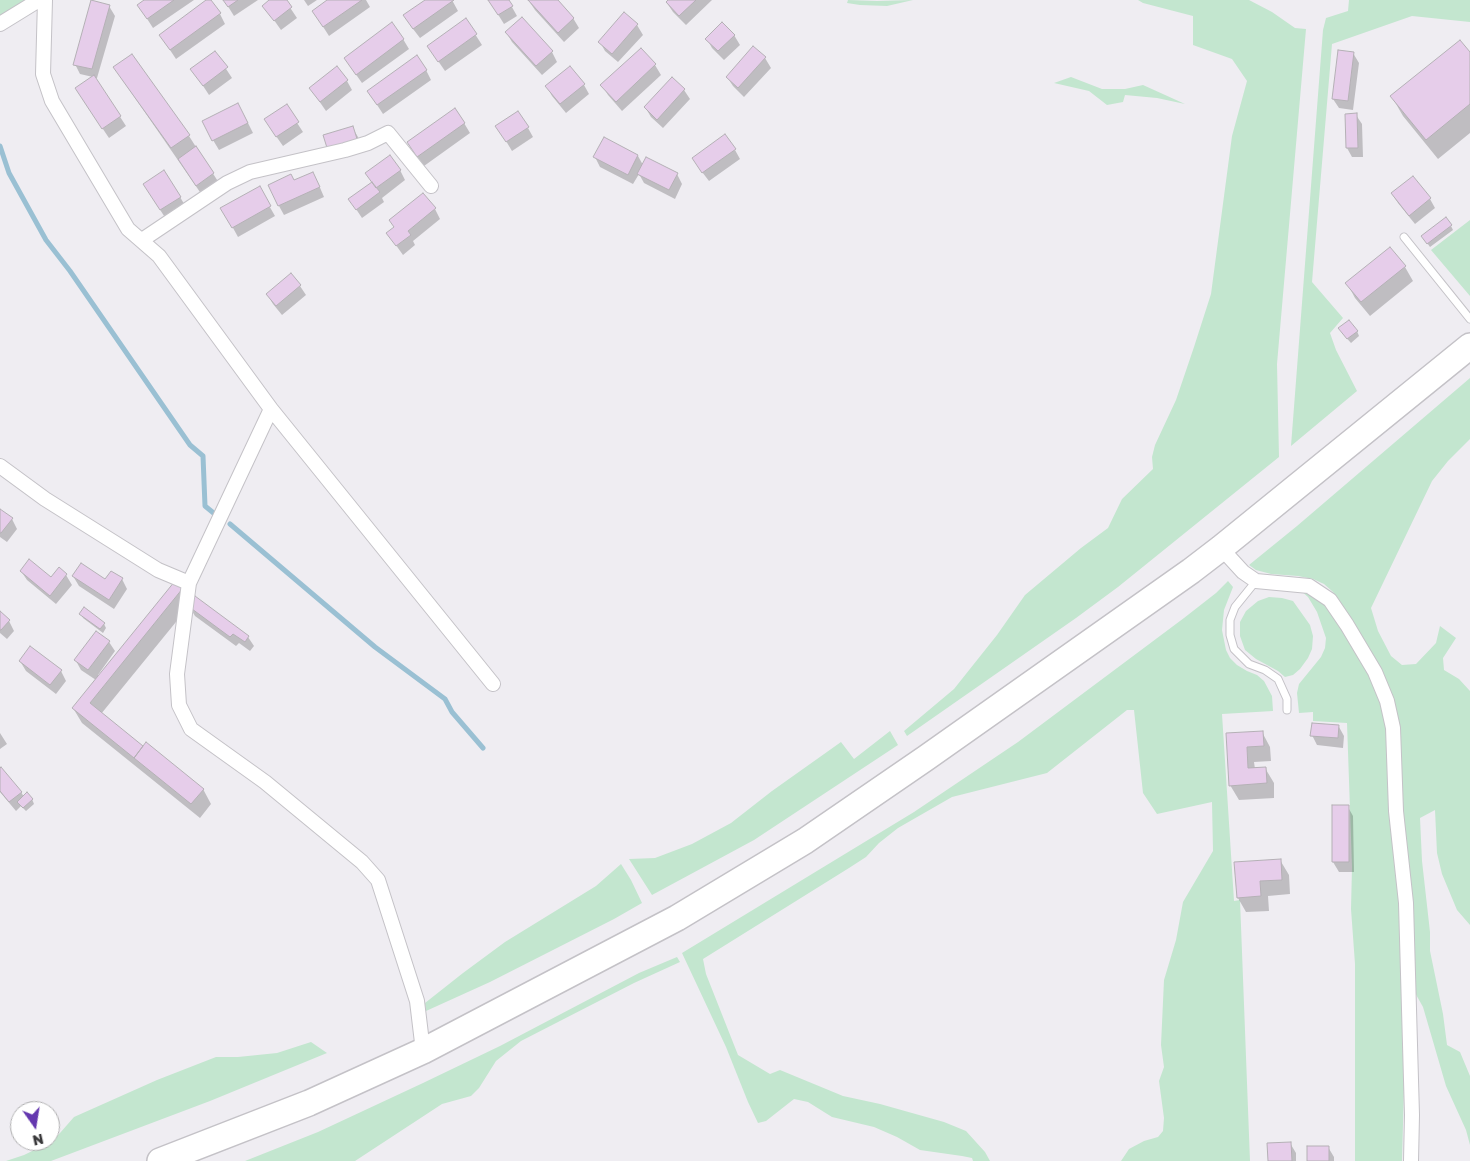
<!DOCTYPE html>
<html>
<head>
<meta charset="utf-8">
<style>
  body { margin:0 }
  #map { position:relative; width:1470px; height:1161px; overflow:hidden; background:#efedf2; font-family:"Golos Text",sans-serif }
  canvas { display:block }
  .north { position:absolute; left:10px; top:1101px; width:50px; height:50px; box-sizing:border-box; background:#fff; border:1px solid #b0b0b1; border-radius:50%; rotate:167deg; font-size:14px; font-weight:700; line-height:20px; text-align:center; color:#3a393b }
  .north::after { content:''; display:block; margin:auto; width:18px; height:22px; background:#6437af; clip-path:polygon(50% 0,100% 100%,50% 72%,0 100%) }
</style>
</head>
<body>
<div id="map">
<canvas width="1470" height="1161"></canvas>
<div class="north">N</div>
</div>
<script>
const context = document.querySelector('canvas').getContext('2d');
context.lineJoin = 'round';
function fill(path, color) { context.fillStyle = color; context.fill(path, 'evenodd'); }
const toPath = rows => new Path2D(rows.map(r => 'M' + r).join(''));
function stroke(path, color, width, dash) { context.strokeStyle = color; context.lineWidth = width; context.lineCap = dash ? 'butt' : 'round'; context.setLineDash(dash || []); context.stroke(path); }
const green = toPath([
  [0,0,27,0,0,18],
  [848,0,877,1,913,0,887,6,860,5,847,3],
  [1138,0,1249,0,1272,12,1295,28,1306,29,1277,364,1279,457,1118,587,1076,618,907,736,904,731,954,689,997,635,1025,595,1081,548,1108,528,1122,499,1153,469,1152,457,1155,445,1176,400,1194,347,1211,294,1232,136,1247,81,1232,59,1193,45,1193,16,1143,3],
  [1349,0,1470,0,1470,22,1412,16,1332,44,1312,282,1343,318,1330,333,1336,350,1357,391,1291,446,1323,30,1326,18,1348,11],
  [1071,77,1102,89,1125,89,1143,85,1185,104,1157,98,1125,95,1123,102,1107,105,1089,91,1054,83],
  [1470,220,1470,296,1431,250],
  [1470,378,1470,439,1448,461,1432,481,1371,608,1378,631,1391,656,1402,665,1416,664,1436,643,1440,626,1456,638,1443,658,1444,670,1459,679,1470,691,1470,925,1457,910,1442,874,1437,853,1435,810,1420,818,1422,861,1430,932,1430,951,1443,1014,1447,1045,1460,1052,1470,1076,1470,1145,1466,1130,1446,1086,1423,1007,1414,991,1411,910,1380,667,1333,592,1324,584,1313,579,1298,576,1271,574,1256,570,1249,565,1297,526],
  [1228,581,1233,587,1224,610,1222,630,1226,650,1230,658,1237,665,1247,671,1257,675,1264,681,1272,696,1273,711,1222,714,1234,901,1240,900,1250,1161,1121,1161,1129,1149,1144,1141,1158,1137,1163,1131,1164,1118,1159,1081,1164,1067,1161,1045,1164,980,1176,940,1183,902,1213,851,1212,802,1157,814,1143,793,1134,710,1127,710,1047,773,952,797,898,828,879,843,866,857,849,868,703,959,706,974,738,1055,770,1074,780,1070,843,1096,880,1104,944,1122,966,1131,985,1152,990,1161,973,1161,972,1158,962,1156,920,1150,897,1137,874,1127,832,1117,808,1102,794,1099,766,1121,758,1123,748,1102,726,1047,682,953,914,812,1018,742,1184,618,1216,593],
  [1300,590,1310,592,1324,600,1364,662,1385,707,1399,904,1405,1050,1402,1161,1355,1161,1355,964,1351,909,1352,867,1347,723,1313,721,1313,712,1299,713,1297,693,1299,684,1321,657,1325,648,1326,638,1317,612,1308,597],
  [1269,597,1282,598,1293,601,1310,625,1313,636,1312,649,1308,658,1300,669,1293,675,1285,677,1278,671,1256,659,1245,650,1240,636,1240,622,1246,611,1258,601],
  [890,731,898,745,754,840,652,895,629,859,655,858,692,844,731,823,772,791,841,742,854,759],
  [621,864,631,880,642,903,614,919,490,982,426,1011,425,1003,463,973,505,942,596,886],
  [677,957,680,962,634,983,521,1041,496,1061,479,1088,471,1096,442,1104,355,1161,245,1161,318,1132,423,1083,500,1046,639,973],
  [311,1042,327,1053,210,1101,51,1161,6,1161,24,1155,53,1141,74,1117,157,1080,216,1057,238,1057,277,1053]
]);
const shadow = toPath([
  [146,0,194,0,153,28,144,14],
  [208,0,209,0,220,14,225,24,176,59,160,35],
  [224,0,258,0,234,16],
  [272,0,285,0,297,18,281,30,264,6],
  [304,0,317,0,308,6],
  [330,0,366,0,370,7,329,36,313,11],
  [427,0,452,0,458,11,420,38,410,25],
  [489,0,508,0,517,16,504,24],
  [530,0,556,0,573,18,579,28,564,42,535,10,529,1],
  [670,0,712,0,686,25,673,12,667,3],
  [109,6,115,16,97,78,95,78,126,126,109,138,82,98,93,77,80,74,75,64],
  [522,19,552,52,557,62,542,75,512,42,506,32],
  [466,20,482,45,445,71,434,55],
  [637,25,643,35,618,62,605,51,600,42],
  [734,35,740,45,724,60,712,48,707,39],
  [403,39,409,49,362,83,345,59],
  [754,48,765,58,771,68,744,97,733,86,727,77],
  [641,50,655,65,661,75,622,111,608,95,602,85],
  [215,52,232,78,209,95,192,69],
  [1353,53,1359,63,1353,110,1339,108,1333,99],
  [1470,54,1470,133,1438,159,1403,116,1392,97],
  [115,68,189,136,219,183,202,195,124,82],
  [426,70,431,80,383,114,368,91],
  [672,78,684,90,690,99,663,128,651,117,645,107],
  [347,81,352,90,326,111,310,88],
  [584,85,589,94,566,113,552,96,547,86],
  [286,106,303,132,283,146,271,129],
  [244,115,253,133,219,150,213,140],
  [1356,115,1362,124,1363,157,1352,157,1347,148],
  [464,123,470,133,424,166,414,152],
  [352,127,358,137,363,151,335,160,330,151],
  [528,128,533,137,512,151,503,136],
  [735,150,740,159,709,181,699,168],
  [638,156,643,165,677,174,682,184,675,199,644,183,639,174,633,184,600,167,595,157],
  [400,170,405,180,382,198,384,202,362,218,350,200],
  [294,182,318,183,324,197,284,215,279,206],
  [259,188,275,216,238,237,222,208],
  [150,194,180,197,186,207,166,219],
  [1392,194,1430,199,1435,208,1415,224,1398,203],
  [435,209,440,219,413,241,415,245,403,255,388,234],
  [1451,226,1453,230,1430,247,1425,240],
  [1405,267,1413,281,1370,316,1355,298,1347,283],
  [291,275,300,286,306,295,282,315,273,304,267,294],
  [1357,331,1359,336,1351,343,1342,333],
  [0,510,12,519,17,529,7,542,0,537],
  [59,569,66,575,72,585,56,604,27,580,21,571,51,579],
  [73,576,106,581,122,579,127,589,114,609,79,586],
  [182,589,248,637,254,646,250,651,239,643,236,646,195,616,189,606,101,714,143,748,203,789,211,804,200,818,82,723,73,708,96,680,81,670,76,661,109,642,115,651,98,675,99,676],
  [0,613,9,621,14,631,7,639,0,633],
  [81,614,104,624,106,628,103,633,83,618],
  [20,661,61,671,66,681,56,694,26,671],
  [1339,727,1344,736,1343,748,1317,745,1312,735],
  [1262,732,1270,747,1271,761,1254,762,1255,769,1265,768,1274,783,1274,798,1239,800,1230,785,1227,734],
  [0,733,7,744,0,749],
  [0,770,21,792,24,797,32,799,34,804,26,811,21,806,16,811,0,792],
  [1333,807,1348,807,1353,816,1354,872,1339,872,1333,862],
  [1280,860,1289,875,1290,894,1268,896,1269,911,1246,912,1238,898],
  [1290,1143,1296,1153,1296,1161,1269,1161],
  [1328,1147,1334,1157,1334,1161,1308,1161]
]);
const stream = toPath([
  [0,146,9,173,46,240,70,271,190,445,203,456,205,506,216,515],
  [230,524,375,647,445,699,452,712,483,748]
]);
const building = toPath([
  [91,0,110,5,92,69,73,65,91,0],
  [144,0,174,0,147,19,137,5,144,0],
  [206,0,211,0,221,13,170,50,159,35,206,0],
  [223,0,238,0,228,7,223,0],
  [269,0,287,0,292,7,274,21,262,6,269,0],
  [327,0,362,0,323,27,312,11,327,0],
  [425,0,454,0,413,29,403,15,425,0],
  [488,0,509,0,513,6,498,15,488,0],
  [528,0,558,0,574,18,558,33,528,0],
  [668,0,696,0,679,16,666,2,668,0],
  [624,12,638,24,612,54,598,42,624,12],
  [522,17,553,51,536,66,505,32,522,17],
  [466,18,477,34,438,62,427,46,466,18],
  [392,22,404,39,356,75,344,58,392,22],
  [722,22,735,35,718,51,705,39,722,22],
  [1460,40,1470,52,1470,104,1426,140,1390,96,1460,40],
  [753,46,766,57,738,88,726,77,753,46],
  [641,48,656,64,616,102,600,85,641,48],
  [1338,50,1354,52,1348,101,1332,99,1338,50],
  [215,51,228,67,203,86,190,69,215,51],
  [132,54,190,135,171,148,113,67,132,54],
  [417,55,427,70,377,105,367,91,417,55],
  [337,66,348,80,320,102,309,88,337,66],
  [570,66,585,84,560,104,545,86,570,66],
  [94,75,121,116,102,129,75,88,94,75],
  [672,77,685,89,657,120,644,107,672,77],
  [238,103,248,123,212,141,202,121,238,103],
  [287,104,299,122,276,137,264,119,287,104],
  [455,108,465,123,417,157,407,142,455,108],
  [518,111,529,127,506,142,495,126,518,111],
  [1357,113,1358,148,1346,148,1345,114,1357,113],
  [353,126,358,142,328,151,323,135,353,126],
  [725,134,736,149,702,173,692,158,725,134],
  [604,137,638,155,628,175,593,157,604,137],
  [196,146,214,173,196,186,178,159,196,146],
  [390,155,401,170,376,188,365,173,390,155],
  [646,157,678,173,669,190,637,174,646,157],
  [164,170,181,197,160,210,143,184,164,170],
  [313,172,320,187,278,206,268,185,291,174,294,180,313,172],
  [1413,176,1431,198,1409,216,1391,193,1413,176],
  [372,182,380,192,356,210,348,199,372,182],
  [260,186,271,206,232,228,220,208,260,186],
  [423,193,436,208,408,231,411,235,396,246,386,233,394,227,389,220,423,193],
  [1446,217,1452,225,1427,244,1421,236,1446,217],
  [1390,247,1406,266,1361,302,1345,283,1390,247],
  [291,273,301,285,276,306,266,294,291,273],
  [1349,320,1358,331,1347,339,1338,328,1349,320],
  [0,509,13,518,1,533,0,533,0,509],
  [29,559,51,577,59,567,67,574,50,596,20,571,29,559],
  [81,563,105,579,111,571,123,578,109,600,72,576,81,563],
  [175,581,183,588,90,703,143,746,134,758,72,708,175,581],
  [195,596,249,636,245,642,233,634,230,637,188,606,195,596],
  [84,607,105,623,100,629,79,614,84,607],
  [0,611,10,620,1,630,0,630,0,611],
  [96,631,110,641,88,670,74,660,96,631],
  [30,646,62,670,50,685,19,661,30,646],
  [1312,723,1339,725,1338,738,1310,736,1312,723],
  [1263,731,1264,746,1247,747,1248,768,1266,767,1267,783,1229,786,1226,733,1263,731],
  [146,742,204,789,191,804,134,758,146,742],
  [1,767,22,792,9,802,0,791,0,768,1,767],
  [27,792,33,799,23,808,17,802,27,792],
  [1332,805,1349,805,1349,862,1332,862,1332,805],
  [1281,859,1282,880,1260,881,1261,896,1237,898,1234,862,1281,859],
  [1291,1142,1292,1161,1268,1161,1267,1143,1291,1142],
  [1307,1146,1329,1146,1329,1161,1307,1161,1307,1146]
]);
const lane = toPath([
  [1404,237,1470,319],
  [1256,581,1235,607,1230,620,1230,635,1234,649,1249,664,1265,670,1278,679,1287,699,1287,710]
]);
const street = toPath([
  [45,0,43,74,52,101,128,229,159,256,271,409,493,684],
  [0,24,39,0],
  [142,240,227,183,250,172,345,150,368,143,388,133,431,186],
  [271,409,189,583,177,674,179,705,191,729,265,782,362,862,378,880,417,1001,423,1051],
  [0,466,45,499,158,570,189,583],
  [1221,548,1243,572,1256,581,1309,586,1330,600,1347,625,1375,672,1387,701,1393,728,1396,811,1406,903,1412,1115,1411,1161]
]);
const highway = toPath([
  [160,1161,309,1103,423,1051,677,918,805,841,926,758,1191,571,1221,548,1470,346]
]);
fill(green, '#c3e6cf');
fill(shadow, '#0003');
stroke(stream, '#9ac0d3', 5);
fill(building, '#e6cdea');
stroke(building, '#b4b0b5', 1);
stroke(lane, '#c4c2c7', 9);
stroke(street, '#c4c2c7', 16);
stroke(highway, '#c4c2c7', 28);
stroke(lane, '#fff', 7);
stroke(street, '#fff', 14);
stroke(highway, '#fff', 25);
</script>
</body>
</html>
